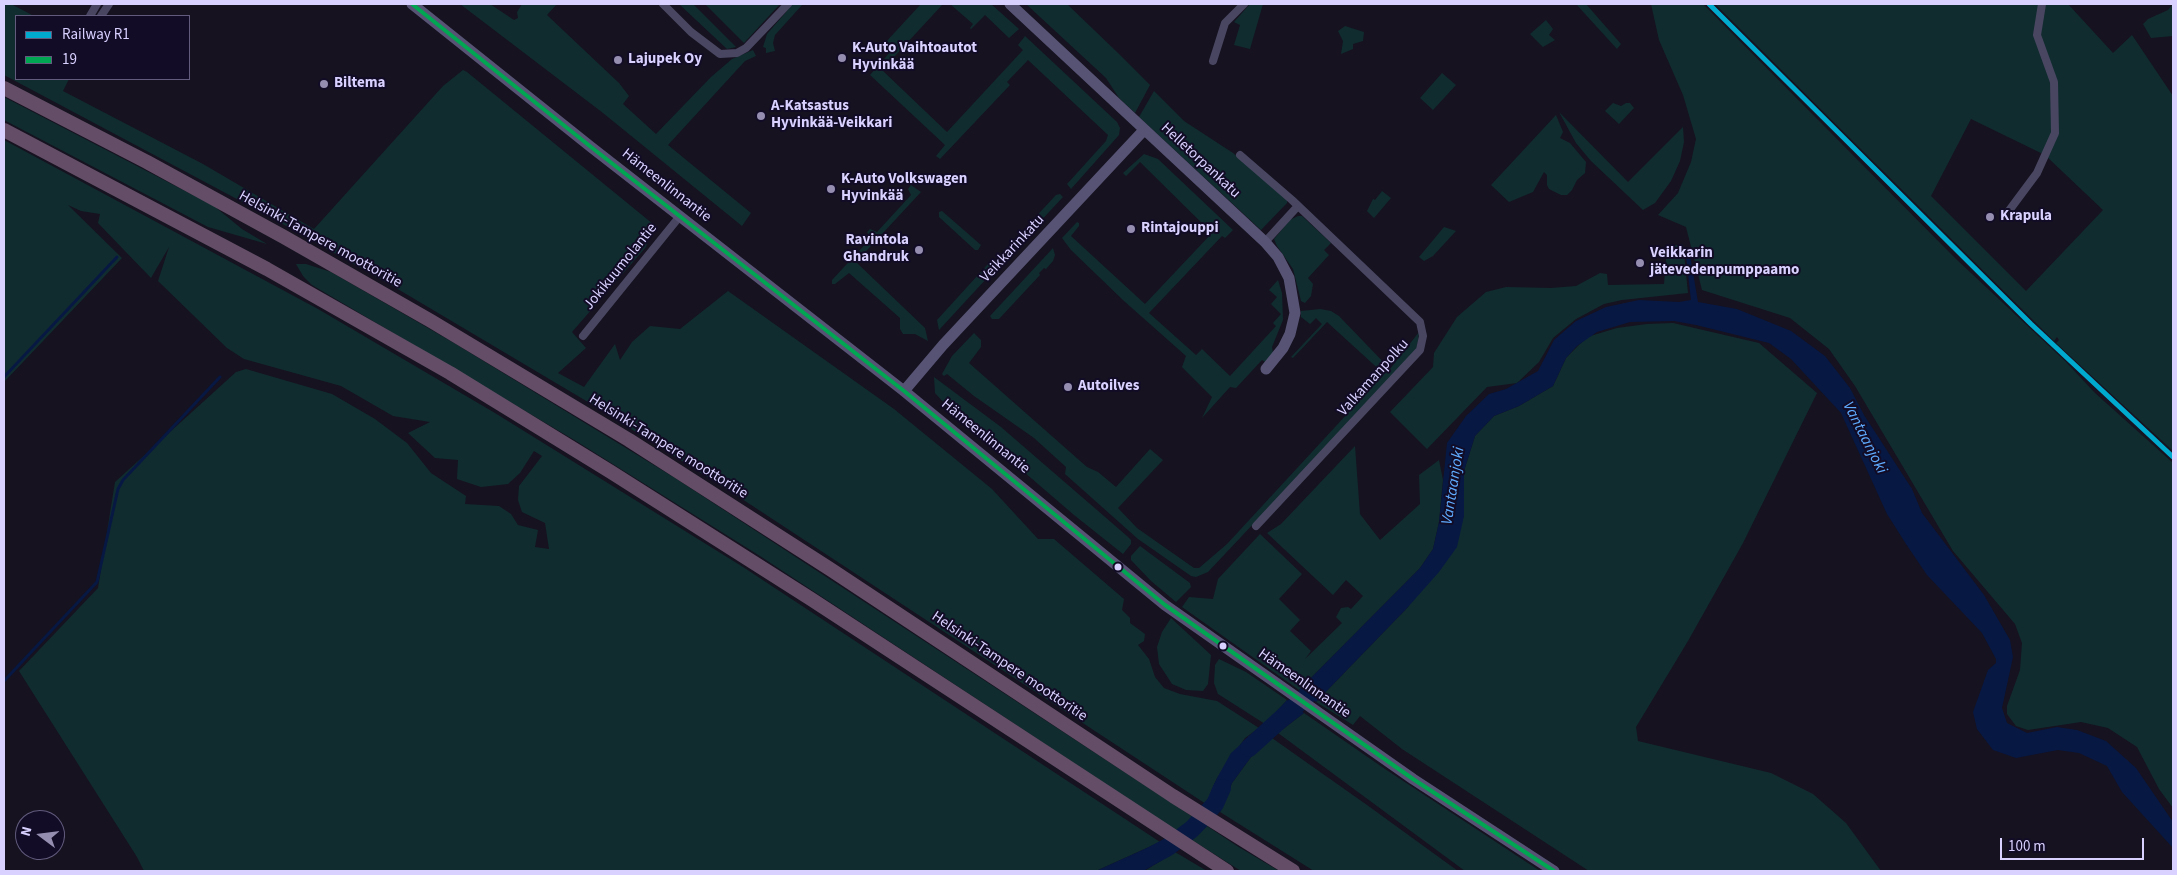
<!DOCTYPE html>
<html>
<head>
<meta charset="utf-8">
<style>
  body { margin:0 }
  #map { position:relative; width:2177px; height:875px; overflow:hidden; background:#161220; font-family:"Source Sans 3",sans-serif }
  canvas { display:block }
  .frame { position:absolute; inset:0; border:5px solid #d9d1ff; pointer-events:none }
  .legend { position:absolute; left:15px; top:15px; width:175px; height:65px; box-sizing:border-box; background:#120c26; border:1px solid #625b7d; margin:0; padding:6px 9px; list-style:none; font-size:15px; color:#d9d1ff }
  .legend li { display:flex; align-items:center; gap:10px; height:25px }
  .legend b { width:25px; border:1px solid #625b7d }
  .north { position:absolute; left:15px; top:810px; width:50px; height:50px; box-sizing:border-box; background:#120c26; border:1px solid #625b7d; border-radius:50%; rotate:285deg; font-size:14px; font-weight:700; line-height:20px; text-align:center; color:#d9d1ff }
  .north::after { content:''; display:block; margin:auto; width:18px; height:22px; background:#958eb1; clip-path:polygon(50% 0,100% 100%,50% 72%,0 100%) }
  .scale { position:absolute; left:2000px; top:838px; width:144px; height:22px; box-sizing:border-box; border:2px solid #d9d1ff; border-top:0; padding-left:6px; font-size:15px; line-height:18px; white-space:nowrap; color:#d9d1ff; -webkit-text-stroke:4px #120c26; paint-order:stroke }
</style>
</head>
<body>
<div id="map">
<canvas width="2177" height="875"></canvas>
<div class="frame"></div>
<ul class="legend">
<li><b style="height:6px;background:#00a9ce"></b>Railway R1</li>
<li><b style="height:6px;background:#00a651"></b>19</li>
</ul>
<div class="north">N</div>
<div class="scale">100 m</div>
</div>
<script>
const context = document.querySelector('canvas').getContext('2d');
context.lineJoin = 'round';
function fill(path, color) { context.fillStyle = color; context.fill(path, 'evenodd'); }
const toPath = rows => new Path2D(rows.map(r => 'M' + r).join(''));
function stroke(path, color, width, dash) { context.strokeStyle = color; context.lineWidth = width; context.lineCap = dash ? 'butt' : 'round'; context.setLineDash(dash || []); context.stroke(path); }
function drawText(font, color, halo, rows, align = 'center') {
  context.font = font + ' "Source Sans 3",sans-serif'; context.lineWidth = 4; context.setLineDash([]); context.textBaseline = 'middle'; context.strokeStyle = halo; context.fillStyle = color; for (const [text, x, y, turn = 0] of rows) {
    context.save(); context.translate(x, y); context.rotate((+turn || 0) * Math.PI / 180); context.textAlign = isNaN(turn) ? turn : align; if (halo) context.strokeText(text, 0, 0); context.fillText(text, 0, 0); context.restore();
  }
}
const green = toPath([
  [4,4,11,4,34,16,16,16,16,79,69,79,63,91,203,164,314,229,443,86,463,70,467,72,653,224,646,247,572,332,586,348,558,373,584,387,615,344,620,360,632,342,650,326,680,329,728,291,894,409,992,489,1038,539,1054,539,1124,599,1122,610,1130,618,1130,623,1145,634,1144,641,1138,645,1149,659,1155,677,1164,688,1180,694,1217,701,1259,728,1245,738,1217,778,1206,804,742,499,593,405,396,288,265,214,4,75],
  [460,4,490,4,514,20,518,18,517,12,522,4,557,4,547,15,619,83,629,96,623,104,656,134,711,77,732,59,753,50,756,56,745,61,668,145,751,213,742,226,603,113],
  [679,4,693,4,736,47,727,49],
  [705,4,780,4,744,43],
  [793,4,803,4,775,35,773,43,775,51,766,53,766,48,763,47,767,34],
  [921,4,943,4,882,70,947,132,1023,50,1018,45,1025,36,1117,122,1120,128,1119,135,1071,189,1067,184,1106,141,1108,135,1028,60,1007,82,1010,85,940,159,936,156,945,145,870,75,891,51,884,44],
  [950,4,991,4,1019,29,1009,38,985,15,971,29,970,28,973,24],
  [1026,4,1067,4,1118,53,1150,85,1135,113,1119,98,1106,78],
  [1250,4,1263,4,1250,49,1234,45,1240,25,1234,22],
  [1576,4,1586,4,1621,44,1617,49],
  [1651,4,1703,4,1956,259,2065,361,2095,393,2173,463,2173,808,2159,789,2137,747,2108,728,2081,722,2028,730,2016,726,2007,714,2007,706,2020,670,2022,643,2015,624,1953,551,1855,386,1829,349,1790,318,1702,290,1686,227,1658,215,1678,193,1691,162,1696,139,1683,95,1659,40],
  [1715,4,2068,4,2113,53,2132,35,2173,96,2173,451,2056,343,2059,340,2057,337,2054,341,2041,328],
  [1971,119,2045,155,2103,210,2026,291,1931,196],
  [2173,4,2173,36,2151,38,2143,24,2148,19,2168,10],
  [1546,20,1553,29,1549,35,1555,40,1543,47,1530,34],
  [1345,26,1364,32,1363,41,1353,44,1353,49,1341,54,1343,41,1338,31],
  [1442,73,1456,85,1433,110,1420,98],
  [1154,91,1184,121,1233,153,1287,200,1287,203,1261,230,1139,117],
  [4,97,214,206,242,229,267,244,208,227,4,120],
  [1613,103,1621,106,1626,103,1630,103,1634,108,1619,124,1605,111],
  [1559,112,1628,182,1683,127,1684,142,1680,161,1671,181,1655,203,1643,210,1591,161,1576,143],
  [1556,115,1563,132,1560,138,1570,143,1586,162,1585,173,1577,180,1572,190,1567,195,1561,195,1549,189,1547,185,1547,175,1544,172,1533,192,1509,202,1491,185],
  [4,140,318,309,495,413,743,567,1160,842,1096,871,144,871,137,857,19,671,98,588,115,482,236,372,246,369,332,394,375,419,407,443,431,473,466,496,465,504,499,506,511,514,518,525,538,530,535,547,549,549,545,523,522,512,518,500,519,486,542,456,534,451,520,473,508,484,481,487,457,479,458,460,435,458,408,433,430,422,393,416,341,386,244,359,227,348,158,281,169,247,151,278,98,223,100,214,81,211,68,205,122,258,4,382],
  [1144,154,1158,159,1233,230,1225,238,1222,236,1149,313,1196,355,1202,349,1230,376,1276,326,1273,323,1281,314,1271,304,1277,297,1269,290,1278,280,1282,293,1283,320,1272,347,1273,353,1265,362,1262,360,1236,388,1230,387,1202,418,1212,397,1182,367,1186,356,1124,301,1071,250,1062,238,1077,222,1079,223,1079,226,1071,236,1145,304,1212,233,1140,162,1126,176,1123,173],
  [911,185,921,192,856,262,925,328,928,341,915,334,903,334,900,329,900,318,849,273,835,284,832,284,832,280,871,238,867,232,870,229,877,232,911,195,908,189],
  [1382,191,1391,198,1374,218,1367,211,1373,199,1375,200],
  [1060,194,1063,197,1008,256,1004,251,1056,195],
  [942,211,981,245,978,250,975,250,939,217,939,212],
  [1298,216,1302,216,1331,243,1324,250,1329,255,1308,278,1313,284,1311,296,1305,303,1301,301,1293,269,1277,246,1274,239,1290,220],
  [1444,227,1456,231,1433,256,1424,261,1419,257],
  [1683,244,1688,293,1622,300,1604,304,1576,319,1553,338,1539,362,1517,383,1487,387,1427,449,1390,412,1433,367,1434,353,1457,317,1486,292,1506,287,1551,288,1576,286,1600,273,1607,274,1608,285,1664,284,1667,247],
  [1053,248,1055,255,1053,261,1046,269,1044,268,1039,273,1040,275,999,319,992,319,990,316],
  [992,262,999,265,939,330,937,320,988,264],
  [296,264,306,264,331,272,454,343,675,478,1193,817,1177,831,760,556,576,441,312,285,303,276],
  [1320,309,1331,311,1339,316,1390,369,1419,332,1417,350,1208,572,1196,577,1191,576,1138,539,1065,474,1066,467,1034,438,974,396,947,374,944,376,942,374,952,356,974,333,981,340,981,347,969,363,1087,467,1098,472,1116,487,1150,449,1163,460,1118,508,1137,528,1194,568,1199,568,1227,544,1384,374,1327,322,1293,358,1291,357,1322,324,1316,318,1310,324,1301,317,1301,311],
  [1673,323,1759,343,1817,393,1743,543,1688,641,1636,727,1638,741,1771,773,1813,794,1846,823,1881,871,1589,871,1402,749,1360,716,1353,725,1316,702,1408,607,1464,516,1464,471,1475,436,1494,416,1519,406,1553,386,1566,358,1587,337,1617,328,1647,324],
  [934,377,1001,427,1127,536,1131,540,1131,544,1123,554,1074,515,945,404,935,393],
  [1355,446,1360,514,1380,540,1420,504,1419,475,1439,460,1443,480,1439,522,1433,549,1420,568,1299,690,1182,607,1189,597,1213,599,1218,579,1260,534,1302,574,1279,599,1300,620,1290,631,1311,651,1305,659,1342,623,1336,617,1341,608,1348,607,1351,609,1363,596,1346,580,1333,595,1267,533,1281,524],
  [1140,546,1190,583,1191,587,1176,602,1151,581,1131,560,1131,556],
  [1171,618,1211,655,1208,684,1203,691,1186,690,1172,684,1159,664,1157,647,1162,632],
  [1219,659,1246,672,1287,700,1265,724,1218,694,1214,683,1215,665],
  [1304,713,1385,769,1540,871,1465,871,1278,733],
  [1272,738,1367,805,1458,871,1314,871,1220,812,1232,783,1251,757],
  [1207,826,1237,846,1279,871,1241,871,1192,840],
  [1175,852,1207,871,1143,871,1146,870]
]);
const water = toPath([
  [1690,255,1698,302,1737,309,1791,331,1825,356,1850,388,1864,415,1912,489,1922,513,1984,595,2010,640,2013,657,2002,708,2007,723,2027,733,2057,727,2077,730,2106,741,2136,768,2173,822,2173,848,2122,792,2107,766,2079,753,2058,750,2016,758,1993,750,1977,729,1973,712,1988,670,1996,663,1996,659,1982,633,1927,575,1906,544,1887,514,1841,413,1791,359,1769,343,1696,325,1674,321,1630,322,1597,332,1577,346,1566,358,1553,386,1519,406,1494,416,1475,436,1464,471,1464,516,1457,547,1439,572,1408,607,1316,702,1299,690,1420,568,1433,549,1439,522,1447,443,1466,416,1489,394,1506,389,1538,371,1554,340,1576,321,1606,307,1639,300,1679,302,1691,300,1686,256],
  [1287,700,1304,713,1278,733,1265,724],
  [1259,728,1272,738,1251,757,1232,783,1220,812,1206,804,1217,778,1231,753],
  [1193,817,1207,826,1192,840,1177,831],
  [1160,842,1175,852,1143,871,1096,871]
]);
const stream = toPath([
  [4,377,117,257],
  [4,681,97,582,118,489,123,480,220,377]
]);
const river = toPath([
  [1249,748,1324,680],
  [1124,871,1168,847,1192,829,1215,804,1222,788]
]);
const street = toPath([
  [663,4,691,32,720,54,737,53,746,48,788,4],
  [90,16,97,4],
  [101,16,109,4],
  [1213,61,1225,23,1244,4],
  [1240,155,1292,200,1420,322,1423,336,1420,350,1256,526],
  [2008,212,2037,173,2055,133,2054,82,2037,35,2042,4],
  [1265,242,1297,207],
  [583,336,680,216]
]);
const secondary = toPath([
  [412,4,591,147,904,391,1165,605,1413,779,1554,871],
  [1010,4,1265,242,1278,257,1289,278,1295,313,1290,334,1283,348,1266,369],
  [904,391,943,345,1144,130]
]);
const highway = toPath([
  [4,88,147,162,284,237,431,321,629,440,830,569,1173,796,1293,871],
  [4,130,267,269,450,373,611,472,811,599,1227,871]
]);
const bus1 = toPath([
  [412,4,591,147,904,391,1165,605,1413,779,1554,871]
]);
const rail1 = toPath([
  [1709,4,2031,324,2173,457]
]);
const markers = [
  [842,58,5,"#958eb1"],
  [618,60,5,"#958eb1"],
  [324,84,5,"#958eb1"],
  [761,116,5,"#958eb1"],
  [831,189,5,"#958eb1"],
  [1990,217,5,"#958eb1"],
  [1131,229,5,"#958eb1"],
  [919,250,5,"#958eb1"],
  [1640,263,5,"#958eb1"],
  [1068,387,5,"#958eb1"],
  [1118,567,4.5,"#d9d1ff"],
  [1223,646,4.5,"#d9d1ff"]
];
const poiNames = [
  ["K-Auto Vaihtoautot",852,49],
  ["Hyvinkää",852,66],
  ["Lajupek Oy",628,60],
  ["Biltema",334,84],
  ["A-Katsastus",771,107],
  ["Hyvinkää-Veikkari",771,124],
  ["K-Auto Volkswagen",841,180],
  ["Hyvinkää",841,197],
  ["Krapula",2000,217],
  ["Rintajouppi",1141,229],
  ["Ravintola",909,241,"right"],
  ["Ghandruk",909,258,"right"],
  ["Veikkarin",1650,254],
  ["jätevedenpumppaamo",1650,271],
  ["Autoilves",1078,387]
];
const streetNames = [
  ["Helletorpankatu",1200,161,43],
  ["Hämeenlinnantie",666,186,38],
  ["Helsinki-Tampere moottoritie",320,240,29],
  ["Veikkarinkatu",1013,249,-47],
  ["Jokikuumolantie",621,267,-51],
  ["Valkamanpolku",1374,378,-48],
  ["Hämeenlinnantie",985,437,39],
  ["Helsinki-Tampere moottoritie",668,447,32],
  ["Helsinki-Tampere moottoritie",1009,667,34],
  ["Hämeenlinnantie",1304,684,35]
];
const waterNames = [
  ["Vantaanjoki",1864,438,63],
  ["Vantaanjoki",1454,486,-81]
];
fill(green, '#102c2f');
fill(water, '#071843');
stroke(stream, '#071843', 3);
stroke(river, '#071843', 18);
stroke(street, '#494662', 8);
stroke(secondary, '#575374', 11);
stroke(highway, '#644e67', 14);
stroke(bus1, '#00a651', 4);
stroke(rail1, '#00a9ce', 5);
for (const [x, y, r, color] of markers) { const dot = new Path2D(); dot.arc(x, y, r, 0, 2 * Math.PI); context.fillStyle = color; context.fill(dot); stroke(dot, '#120c26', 2); }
drawText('bold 15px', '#d9d1ff', '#120c26', poiNames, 'left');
drawText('15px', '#d9d1ff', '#120c26', streetNames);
drawText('italic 16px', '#5fabff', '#120c26', waterNames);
</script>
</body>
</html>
